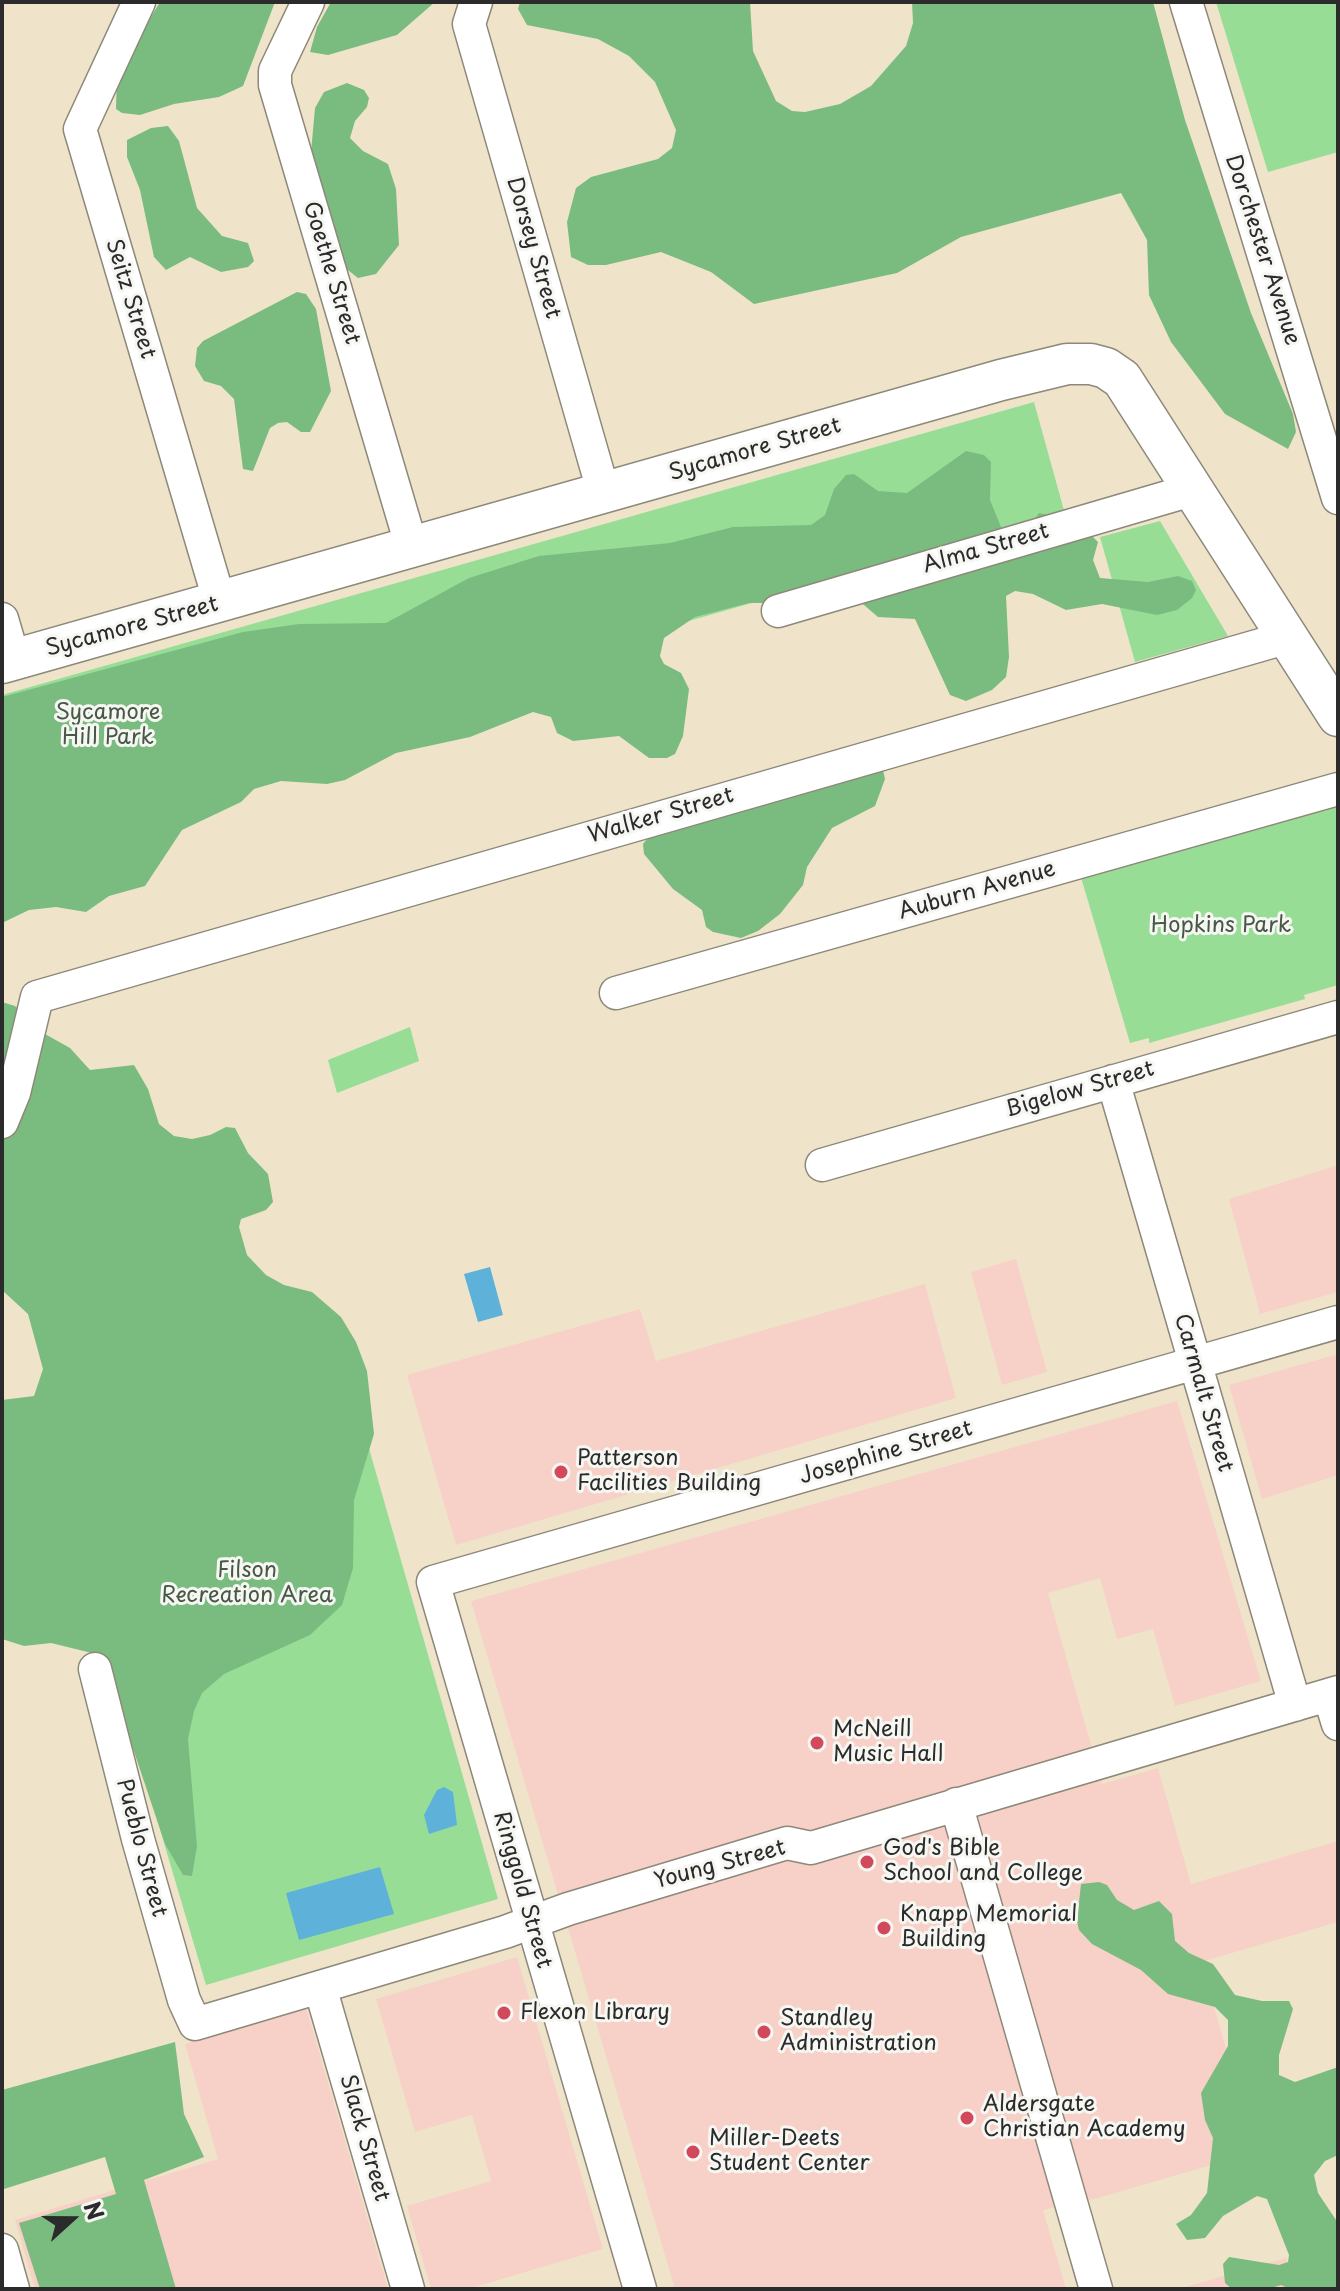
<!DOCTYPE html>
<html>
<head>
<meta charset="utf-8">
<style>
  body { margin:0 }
  #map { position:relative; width:1340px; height:2291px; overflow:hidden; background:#efe4ca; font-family:"Playpen Sans",sans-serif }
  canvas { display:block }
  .frame { position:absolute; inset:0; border:4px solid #2b2b2b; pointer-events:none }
  .north { position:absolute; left:32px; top:2179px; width:80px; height:80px; -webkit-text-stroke:6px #f6f6f2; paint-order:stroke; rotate:69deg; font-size:22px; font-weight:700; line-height:32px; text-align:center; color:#2b2b2b }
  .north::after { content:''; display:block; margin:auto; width:28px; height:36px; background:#2b2b2b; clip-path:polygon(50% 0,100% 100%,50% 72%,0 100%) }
</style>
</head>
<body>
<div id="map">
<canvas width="1340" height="2291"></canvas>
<div class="frame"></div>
<div class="north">N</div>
</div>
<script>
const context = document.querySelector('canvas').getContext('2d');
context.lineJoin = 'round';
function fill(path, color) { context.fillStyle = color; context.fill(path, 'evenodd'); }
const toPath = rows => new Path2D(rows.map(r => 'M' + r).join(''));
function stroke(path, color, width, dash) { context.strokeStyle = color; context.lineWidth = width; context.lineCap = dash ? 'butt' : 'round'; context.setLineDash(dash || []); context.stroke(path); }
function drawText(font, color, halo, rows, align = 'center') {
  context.font = font + ' "Playpen Sans",sans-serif'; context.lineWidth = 6; context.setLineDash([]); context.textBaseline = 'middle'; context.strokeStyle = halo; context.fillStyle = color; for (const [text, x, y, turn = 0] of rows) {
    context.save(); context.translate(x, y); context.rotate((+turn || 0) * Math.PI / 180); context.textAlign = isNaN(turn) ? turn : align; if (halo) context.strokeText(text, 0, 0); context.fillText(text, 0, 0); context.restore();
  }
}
const built = toPath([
  [1338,1165,1338,1292,1260,1314,1229,1199],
  [1016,1259,1047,1372,1002,1385,971,1272],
  [925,1284,956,1398,456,1545,407,1375,640,1309,656,1361],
  [1338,1354,1338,1475,1262,1499,1229,1385],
  [1177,1401,1261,1681,1175,1706,1153,1629,1117,1639,1100,1578,1048,1593,1102,1784,1158,1768,1191,1884,1338,1841,1338,1922,1201,1962,1256,2152,1098,2198,1043,2210,1066,2289,675,2289,471,1601],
  [517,1957,603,2249,468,2289,431,2289,407,2206,491,2181,472,2115,415,2132,376,1999],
  [306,2007,388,2289,35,2289,15,2220,218,2159,185,2044],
  [1286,2258,1295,2289,1178,2289]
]);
const green = toPath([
  [1216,2,1338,2,1338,152,1268,172],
  [1034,402,1065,514,73,796,2,804,2,695],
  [1160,521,1228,636,1135,662,1100,537],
  [1338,801,1338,985,1304,995,1305,999,1149,1043,1149,1038,1130,1043,1080,874],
  [410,1027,419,1061,337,1093,328,1060],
  [352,1389,498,1899,206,1985,55,1474]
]);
const forest = toPath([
  [160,2,275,2,243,86,219,97,174,104,140,115,122,113,116,109,117,73],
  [331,2,435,2,397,35,328,55,310,52,317,27],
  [520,2,750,2,753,51,776,101,792,111,805,112,840,104,871,86,906,46,913,23,912,2,1153,2,1185,120,1251,313,1293,414,1296,432,1288,449,1225,414,1171,342,1149,295,1147,240,1121,193,961,237,897,273,754,304,711,272,661,252,606,265,588,265,571,257,567,222,576,188,591,177,658,159,672,148,676,130,655,82,629,56,598,39,527,25,518,9],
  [347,83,364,90,369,98,367,107,355,121,350,138,363,151,388,164,396,189,399,245,376,274,358,278,344,267,311,152,315,108,324,92],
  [168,126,179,141,197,208,222,236,248,243,254,261,248,267,221,272,190,257,166,270,154,257,140,190,127,157,127,140,151,128],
  [297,292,306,294,316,309,331,391,310,432,301,432,287,422,278,423,270,428,253,471,243,469,234,399,221,386,204,381,195,366,197,348,203,341],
  [966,451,984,455,991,462,990,500,1001,527,1008,532,1033,521,1039,513,1048,515,1073,533,1091,535,1098,542,1093,560,1100,578,1148,582,1178,576,1192,581,1196,590,1192,598,1177,610,1157,615,1102,604,1066,610,1033,594,1015,591,1006,596,1009,657,1006,677,992,690,966,701,950,695,915,619,878,617,850,593,795,603,749,603,695,617,664,638,660,656,664,664,681,673,689,689,683,736,675,754,667,758,649,758,619,736,573,741,557,733,551,717,533,712,470,737,396,753,345,780,327,784,281,781,254,789,241,802,182,830,145,886,109,896,86,912,56,907,29,910,2,923,2,697,243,632,299,624,386,623,469,578,539,556,670,543,733,527,811,525,825,515,834,489,846,475,854,474,878,491,907,493],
  [883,770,885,779,875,806,832,828,807,867,803,885,780,914,758,931,741,938,713,932,706,927,702,910,673,889,644,854,643,844,654,830],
  [2,1002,15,1006,45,1034,70,1048,90,1070,134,1065,148,1089,159,1124,174,1136,192,1139,210,1135,226,1127,235,1128,248,1153,268,1174,273,1202,266,1210,241,1219,239,1227,247,1255,266,1275,284,1285,312,1292,341,1317,356,1342,367,1371,374,1434,354,1500,353,1568,342,1605,310,1635,224,1674,202,1693,194,1711,188,1739,197,1846,192,1876,183,1875,165,1844,109,1677,96,1654,51,1643,24,1646,2,1639,2,1400,34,1396,43,1369,28,1314,2,1290],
  [1099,1882,1107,1885,1117,1900,1134,1910,1159,1901,1172,1914,1175,1941,1189,1953,1213,1964,1235,1995,1262,2001,1289,2001,1293,2009,1279,2055,1279,2075,1295,2082,1338,2067,1338,2155,1325,2161,1314,2175,1318,2193,1338,2223,1338,2289,1290,2289,1281,2285,1268,2289,1232,2289,1225,2283,1223,2264,1229,2257,1279,2265,1288,2262,1289,2255,1267,2199,1257,2196,1223,2216,1205,2238,1187,2240,1176,2224,1191,2215,1207,2193,1213,2138,1205,2120,1201,2093,1228,2046,1228,2020,1215,2007,1168,1994,1141,1970,1092,1944,1079,1930,1077,1921,1081,1884],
  [175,2042,184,2114,204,2157,144,2180,176,2289,40,2289,19,2223,116,2194,105,2157,4,2189,2,2090]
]);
const water = toPath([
  [490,1267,503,1315,478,1322,464,1274],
  [444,1787,453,1792,457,1825,429,1834,424,1815,437,1790],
  [380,1867,394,1914,299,1940,286,1893]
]);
const minor = toPath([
  [139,2,80,129,220,603],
  [308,2,275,71,275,85,412,548],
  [476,2,469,24,604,494],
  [1186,2,1338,498],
  [778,611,1195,489],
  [2,619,14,660],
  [616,993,1338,789],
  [1113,1081,1295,1705],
  [2,1122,14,1093,37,997,1285,638],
  [822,1165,1338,1017],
  [95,1669,138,1839,184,2000,195,2024,505,1932,568,1909,787,1843,811,1848,1338,1692],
  [1329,1695,1338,1724],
  [956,1804,1096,2289],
  [320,1987,408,2289],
  [2,2250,13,2289],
  [640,2289,433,1582,1338,1322]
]);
const major = toPath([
  [2,663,1001,380,1067,364,1091,364,1106,368,1122,379,1338,716]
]);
const markers = [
  [561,1472,8,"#d1495b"],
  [817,1743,8,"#d1495b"],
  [867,1862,8,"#d1495b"],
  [884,1928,8,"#d1495b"],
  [504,2013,8,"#d1495b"],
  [764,2032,8,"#d1495b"],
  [967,2118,8,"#d1495b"],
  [693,2152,8,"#d1495b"]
];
const streetNames = [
  ["Dorsey Street",533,248,74],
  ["Dorchester Avenue",1262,250,72],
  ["Goethe Street",331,273,73],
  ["Seitz Street",130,299,73],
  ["Sycamore Street",755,450,-16],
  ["Alma Street",986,549,-16],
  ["Sycamore Street",132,627,-15],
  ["Walker Street",661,816,-16],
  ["Auburn Avenue",977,891,-16],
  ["Bigelow Street",1080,1090,-16],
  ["Carmalt Street",1203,1393,74],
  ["Josephine Street",886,1453,-16],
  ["Pueblo Street",141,1848,75],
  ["Young Street",720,1865,-15],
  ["Ringgold Street",522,1890,74],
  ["Slack Street",364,2138,74]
];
const parkNames = [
  ["Sycamore",108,713],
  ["Hill Park",108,738],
  ["Hopkins Park",1221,926],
  ["Filson",247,1571],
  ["Recreation Area",247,1596]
];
const poiNames = [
  ["Patterson",577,1459],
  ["Facilities Building",577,1484],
  ["McNeill",833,1730],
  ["Music Hall",833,1755],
  ["God's Bible",883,1849],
  ["School and College",883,1874],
  ["Knapp Memorial",900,1915],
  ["Building",900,1940],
  ["Flexon Library",520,2013],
  ["Standley",780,2019],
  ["Administration",780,2044],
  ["Aldersgate",983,2105],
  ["Christian Academy",983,2130],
  ["Miller-Deets",709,2139],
  ["Student Center",709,2164]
];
fill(built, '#f7d1c7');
fill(green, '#98dd96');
fill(forest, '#7abc7f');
fill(water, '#5eb1d9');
stroke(minor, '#8d887a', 35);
stroke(major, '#8d887a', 43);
stroke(minor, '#fff', 32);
stroke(major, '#fff', 40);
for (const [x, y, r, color] of markers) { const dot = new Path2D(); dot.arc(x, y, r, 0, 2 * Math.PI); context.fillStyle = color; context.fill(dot); stroke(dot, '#f6f6f2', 3); }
drawText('22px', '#2b2b2b', '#f6f6f2', streetNames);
drawText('22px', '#465846', '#f6f6f2', parkNames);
drawText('22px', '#2b2b2b', '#f6f6f2', poiNames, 'left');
</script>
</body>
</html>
